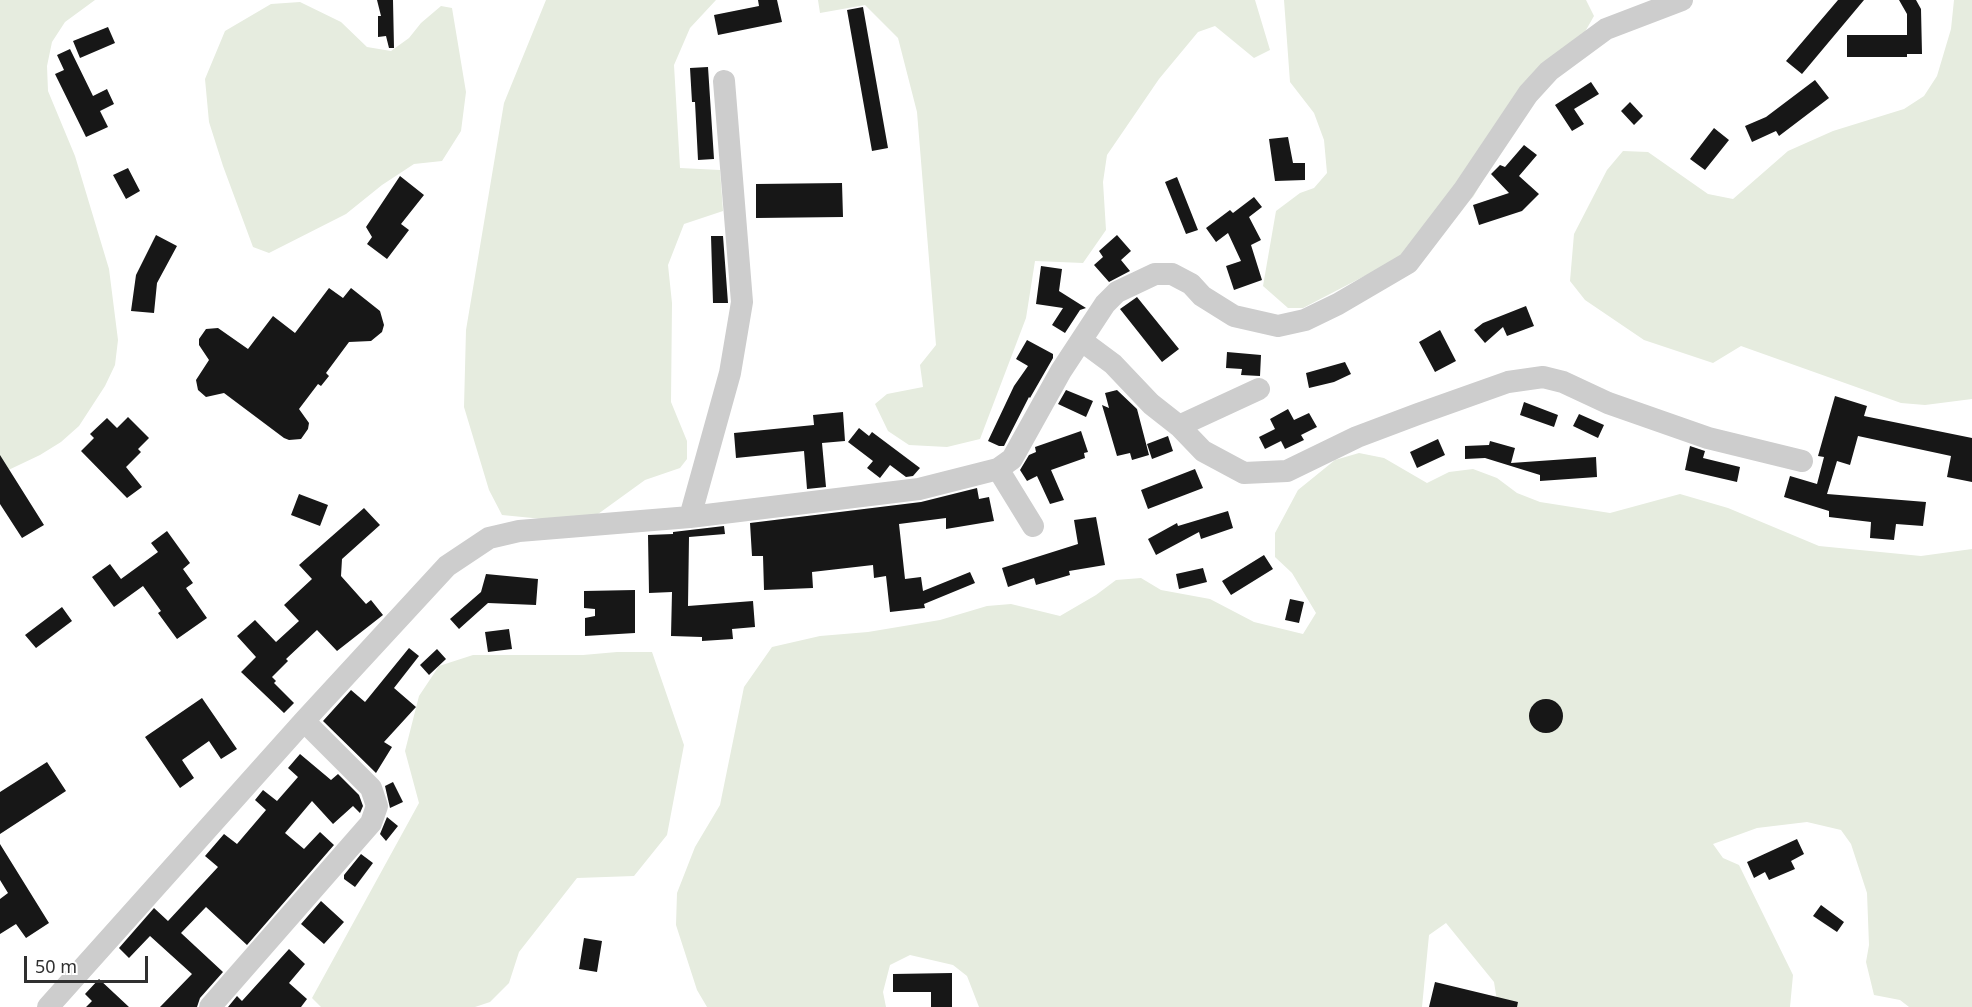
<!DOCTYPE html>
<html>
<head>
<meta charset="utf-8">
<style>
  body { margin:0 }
  #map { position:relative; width:1972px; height:1007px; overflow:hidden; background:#fff; font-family:"Noto Sans",sans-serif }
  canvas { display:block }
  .scale { position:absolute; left:24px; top:956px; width:124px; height:27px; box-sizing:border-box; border:3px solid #303030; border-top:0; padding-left:8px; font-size:18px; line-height:21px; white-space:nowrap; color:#303030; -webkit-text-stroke:4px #fff; paint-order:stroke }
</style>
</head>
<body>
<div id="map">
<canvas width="1972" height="1007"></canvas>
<div class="scale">50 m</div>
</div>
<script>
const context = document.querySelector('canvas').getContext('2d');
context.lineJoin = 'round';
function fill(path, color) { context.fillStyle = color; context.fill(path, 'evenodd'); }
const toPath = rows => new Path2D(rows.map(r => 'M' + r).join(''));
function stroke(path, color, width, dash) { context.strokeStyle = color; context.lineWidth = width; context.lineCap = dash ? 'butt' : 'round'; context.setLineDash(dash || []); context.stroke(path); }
const green = toPath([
  [0,0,95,0,65,22,52,42,47,66,48,91,75,156,109,269,118,340,115,365,105,386,79,426,61,442,40,455,0,474],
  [546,0,716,0,690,28,674,65,680,168,720,170,723,211,684,224,668,265,672,303,671,402,687,441,687,459,680,468,645,480,598,514,553,520,502,515,489,490,464,407,466,330,504,103],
  [818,0,1255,0,1270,50,1254,58,1215,26,1198,32,1159,79,1107,155,1103,182,1106,230,1083,263,1035,261,1026,318,980,439,947,447,909,445,888,431,875,404,887,394,923,387,920,365,936,345,917,112,898,38,865,5,820,13],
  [1284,0,1586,0,1594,16,1582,37,1550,66,1473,197,1405,255,1303,308,1288,308,1263,286,1276,211,1300,193,1314,188,1327,173,1324,140,1314,113,1290,82],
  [1954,0,1972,0,1972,399,1925,405,1901,403,1741,346,1713,363,1644,340,1585,300,1570,281,1574,234,1607,170,1623,151,1648,152,1708,194,1733,199,1788,151,1833,131,1904,109,1924,96,1937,76,1951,29],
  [300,2,341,22,367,47,391,51,409,38,421,23,441,6,452,8,466,92,461,131,442,161,414,164,382,185,346,214,269,253,253,247,223,166,209,122,205,79,225,31,271,4],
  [1359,453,1384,458,1427,483,1449,472,1473,469,1497,478,1517,493,1540,502,1610,513,1680,494,1728,508,1819,546,1921,556,1972,549,1972,1007,1909,1007,1900,1000,1874,995,1866,962,1869,945,1867,893,1851,844,1841,830,1807,822,1757,828,1713,844,1723,858,1739,865,1793,975,1790,1007,1498,1007,1494,982,1446,923,1429,935,1422,1007,979,1007,967,976,953,965,910,955,890,965,883,992,886,1007,707,1007,697,990,676,925,677,893,695,847,720,805,744,687,772,647,820,636,868,632,940,620,987,606,1011,604,1060,616,1096,595,1116,580,1141,578,1161,590,1210,599,1254,622,1303,634,1316,613,1292,573,1275,557,1275,533,1298,490,1335,460],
  [617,652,652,652,684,745,667,835,634,876,577,878,519,952,509,983,490,1002,475,1007,321,1007,312,998,419,803,405,751,419,696,439,666,473,655,583,655]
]);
const building = toPath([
  [377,0,393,0,394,48,389,48,386,36,378,37,378,16,381,16],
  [758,0,777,0,782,22,718,35,714,15,759,6],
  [1838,0,1864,0,1802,74,1786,61],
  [1899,0,1916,0,1921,9,1922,54,1907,54,1907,57,1847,57,1847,35,1907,35,1907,14],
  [863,7,888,148,872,151,847,10],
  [108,27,115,43,80,58,73,41],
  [70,49,93,96,107,89,114,104,100,111,108,127,86,137,55,74,64,70,57,55],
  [708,67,714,159,698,160,695,102,692,102,690,68],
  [1815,80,1829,98,1779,136,1776,131,1752,142,1745,126,1766,117],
  [1591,82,1599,94,1574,109,1584,124,1572,131,1555,105],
  [1630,102,1643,116,1634,125,1621,111],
  [1714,128,1729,140,1705,170,1690,159],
  [1288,137,1293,163,1305,163,1305,180,1275,181,1269,139],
  [1524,145,1537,155,1519,176,1539,194,1522,211,1479,225,1473,205,1509,193,1491,174,1500,165,1505,167],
  [128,168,140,191,126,199,113,175],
  [400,176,424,195,401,224,409,230,387,259,367,244,372,237,366,227],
  [1177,177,1198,230,1186,234,1165,182],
  [842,183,843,217,756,218,756,184],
  [1254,197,1262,207,1249,217,1261,240,1251,245,1262,280,1234,290,1226,266,1241,261,1228,233,1216,242,1206,228,1230,210,1233,213],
  [156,235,177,246,157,283,154,313,131,311,136,275],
  [1117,235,1131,251,1121,260,1130,271,1109,282,1094,265,1103,257,1099,251],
  [711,236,723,236,728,303,713,303],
  [1041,266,1062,269,1059,291,1086,308,1080,310,1065,333,1052,325,1063,308,1036,304],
  [329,288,343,298,351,288,380,311,384,325,382,332,371,341,349,342,326,373,329,376,321,386,318,384,299,409,309,423,308,429,301,439,289,440,284,438,224,393,206,397,198,390,196,380,209,360,199,345,199,339,206,329,218,328,248,349,273,316,295,333],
  [1137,297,1179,349,1162,362,1120,309],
  [1526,306,1534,326,1507,336,1503,327,1485,343,1474,330,1483,323],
  [1440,330,1456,361,1435,372,1419,342],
  [1027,340,1053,354,1053,358,1030,398,1029,397,1004,446,999,446,988,441,1014,386,1028,366,1016,359],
  [1227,352,1261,355,1260,376,1241,375,1242,369,1226,368],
  [1345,362,1351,374,1334,382,1309,388,1306,373],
  [1066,390,1093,401,1086,417,1058,404],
  [1117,390,1137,409,1149,455,1132,460,1130,453,1117,456,1102,405,1109,408,1105,393],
  [1835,396,1867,406,1864,416,1972,438,1972,482,1947,477,1951,456,1858,436,1850,465,1837,461,1827,494,1926,502,1923,526,1896,524,1894,540,1870,538,1871,522,1829,517,1829,511,1784,497,1790,476,1817,484,1824,457,1818,456],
  [1524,402,1558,415,1554,427,1520,415],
  [1288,409,1294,420,1309,413,1317,427,1301,435,1304,440,1285,449,1281,441,1265,449,1259,437,1275,429,1270,419],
  [843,412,845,441,822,443,826,487,807,489,804,451,736,458,734,433,814,425,813,415],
  [1579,414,1604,425,1598,438,1573,426],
  [128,417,149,438,138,449,141,452,126,467,142,487,127,498,81,451,94,438,90,434,107,418,117,428],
  [859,428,869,436,872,432,920,468,913,476,906,477,890,465,880,478,867,468,873,461,848,442],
  [1081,431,1088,452,1084,453,1085,458,1051,470,1064,500,1050,504,1037,476,1027,481,1020,470,1029,455,1036,452,1035,447],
  [1168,436,1173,451,1152,459,1147,444],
  [1438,439,1445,455,1417,468,1410,452],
  [1490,441,1515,448,1511,463,1596,457,1597,477,1540,481,1540,475,1485,458,1465,459,1465,446,1489,445],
  [1690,446,1705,451,1703,458,1740,467,1737,482,1685,470],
  [0,455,44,525,22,538,0,504],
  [1195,469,1203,488,1148,509,1141,490],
  [977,488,979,499,989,497,994,521,946,529,946,518,899,524,905,579,921,577,923,591,970,572,975,583,924,604,925,608,890,612,886,576,874,578,873,565,812,572,813,588,764,590,763,556,752,556,750,523,921,502],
  [299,494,328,505,320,526,291,515],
  [364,508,380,525,342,559,341,576,366,604,371,600,383,615,337,651,317,630,286,659,288,661,272,677,276,681,274,683,294,703,284,713,241,672,256,657,237,636,255,620,276,642,299,621,284,605,312,579,299,565],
  [1228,511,1233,528,1201,539,1199,532,1156,555,1148,539,1177,523,1178,526],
  [1096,517,1105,565,1069,571,1070,575,1036,585,1034,578,1008,587,1002,568,1078,544,1074,520],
  [724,526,725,534,689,537,688,606,753,601,755,627,732,629,733,639,702,641,702,637,671,636,672,592,649,593,648,535,673,534,673,532],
  [167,531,190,563,183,569,193,583,186,588,207,618,177,639,158,613,161,611,143,586,114,607,92,577,110,564,121,579,158,552,151,543],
  [1264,555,1273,569,1231,595,1222,581],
  [1203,568,1207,582,1179,589,1176,574],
  [486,574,538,579,536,605,488,603,459,629,450,619,481,592],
  [635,590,635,633,585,636,585,618,595,616,595,609,584,608,584,591],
  [1290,599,1304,602,1299,623,1285,620],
  [62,607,72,621,36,648,25,635],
  [509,629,512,649,488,652,485,632],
  [409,648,419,656,394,688,416,707,384,742,392,747,376,773,323,721,351,690,365,702],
  [437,649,446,659,429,675,420,665],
  [202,698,237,749,221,759,209,741,182,760,194,778,180,788,145,737],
  '1529 716a17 17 0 1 1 34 0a17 17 0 1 1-34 0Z',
  [300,754,331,780,338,774,359,795,363,806,360,813,353,806,333,824,312,801,285,833,304,849,320,832,334,845,247,945,206,907,181,933,223,972,200,998,197,1007,160,1007,192,974,150,936,129,958,119,948,154,908,168,921,218,867,205,856,224,834,237,844,266,810,255,800,263,790,277,801,298,777,288,768],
  [47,762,66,791,0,834,0,792],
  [393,782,403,802,390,808,385,786],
  [387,817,398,826,386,841,380,834],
  [1797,839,1804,854,1791,861,1795,869,1769,880,1765,872,1754,878,1747,862],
  [0,844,49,923,26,938,16,924,0,934,0,899,8,893,0,880],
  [361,854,373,863,355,887,344,879,344,875],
  [321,901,344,922,324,944,301,924],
  [1821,905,1844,922,1837,932,1813,916],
  [584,938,602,941,597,972,579,969],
  [289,949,305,964,289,983,307,999,301,1007,228,1007,237,996,242,1001],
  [952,973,952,1007,931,1007,931,992,893,992,893,974],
  [99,979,129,1007,86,1007,92,1001,85,994],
  [1435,982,1518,1002,1517,1007,1429,1007]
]);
const minor = toPath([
  [1082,341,1113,364,1151,404,1179,426,1203,451,1244,473,1287,471,1357,437,1418,414,1508,382,1543,377,1563,382,1608,403,1708,438,1802,461],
  [1179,426,1259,389],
  [998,469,1033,526],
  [690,517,730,373,742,302,724,81],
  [48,1007,304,721,447,566,489,538,519,531,690,517,919,489,998,469,1012,459,1061,371,1105,304,1117,292,1155,274,1172,274,1191,284,1202,296,1234,316,1278,326,1305,320,1338,304,1408,263,1463,191,1528,94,1549,71,1606,29,1682,0],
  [210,1007,371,823,377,806,371,788,304,721]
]);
fill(green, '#e6ecdf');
fill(building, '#171717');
stroke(minor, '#cdcdcd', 22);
</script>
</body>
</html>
